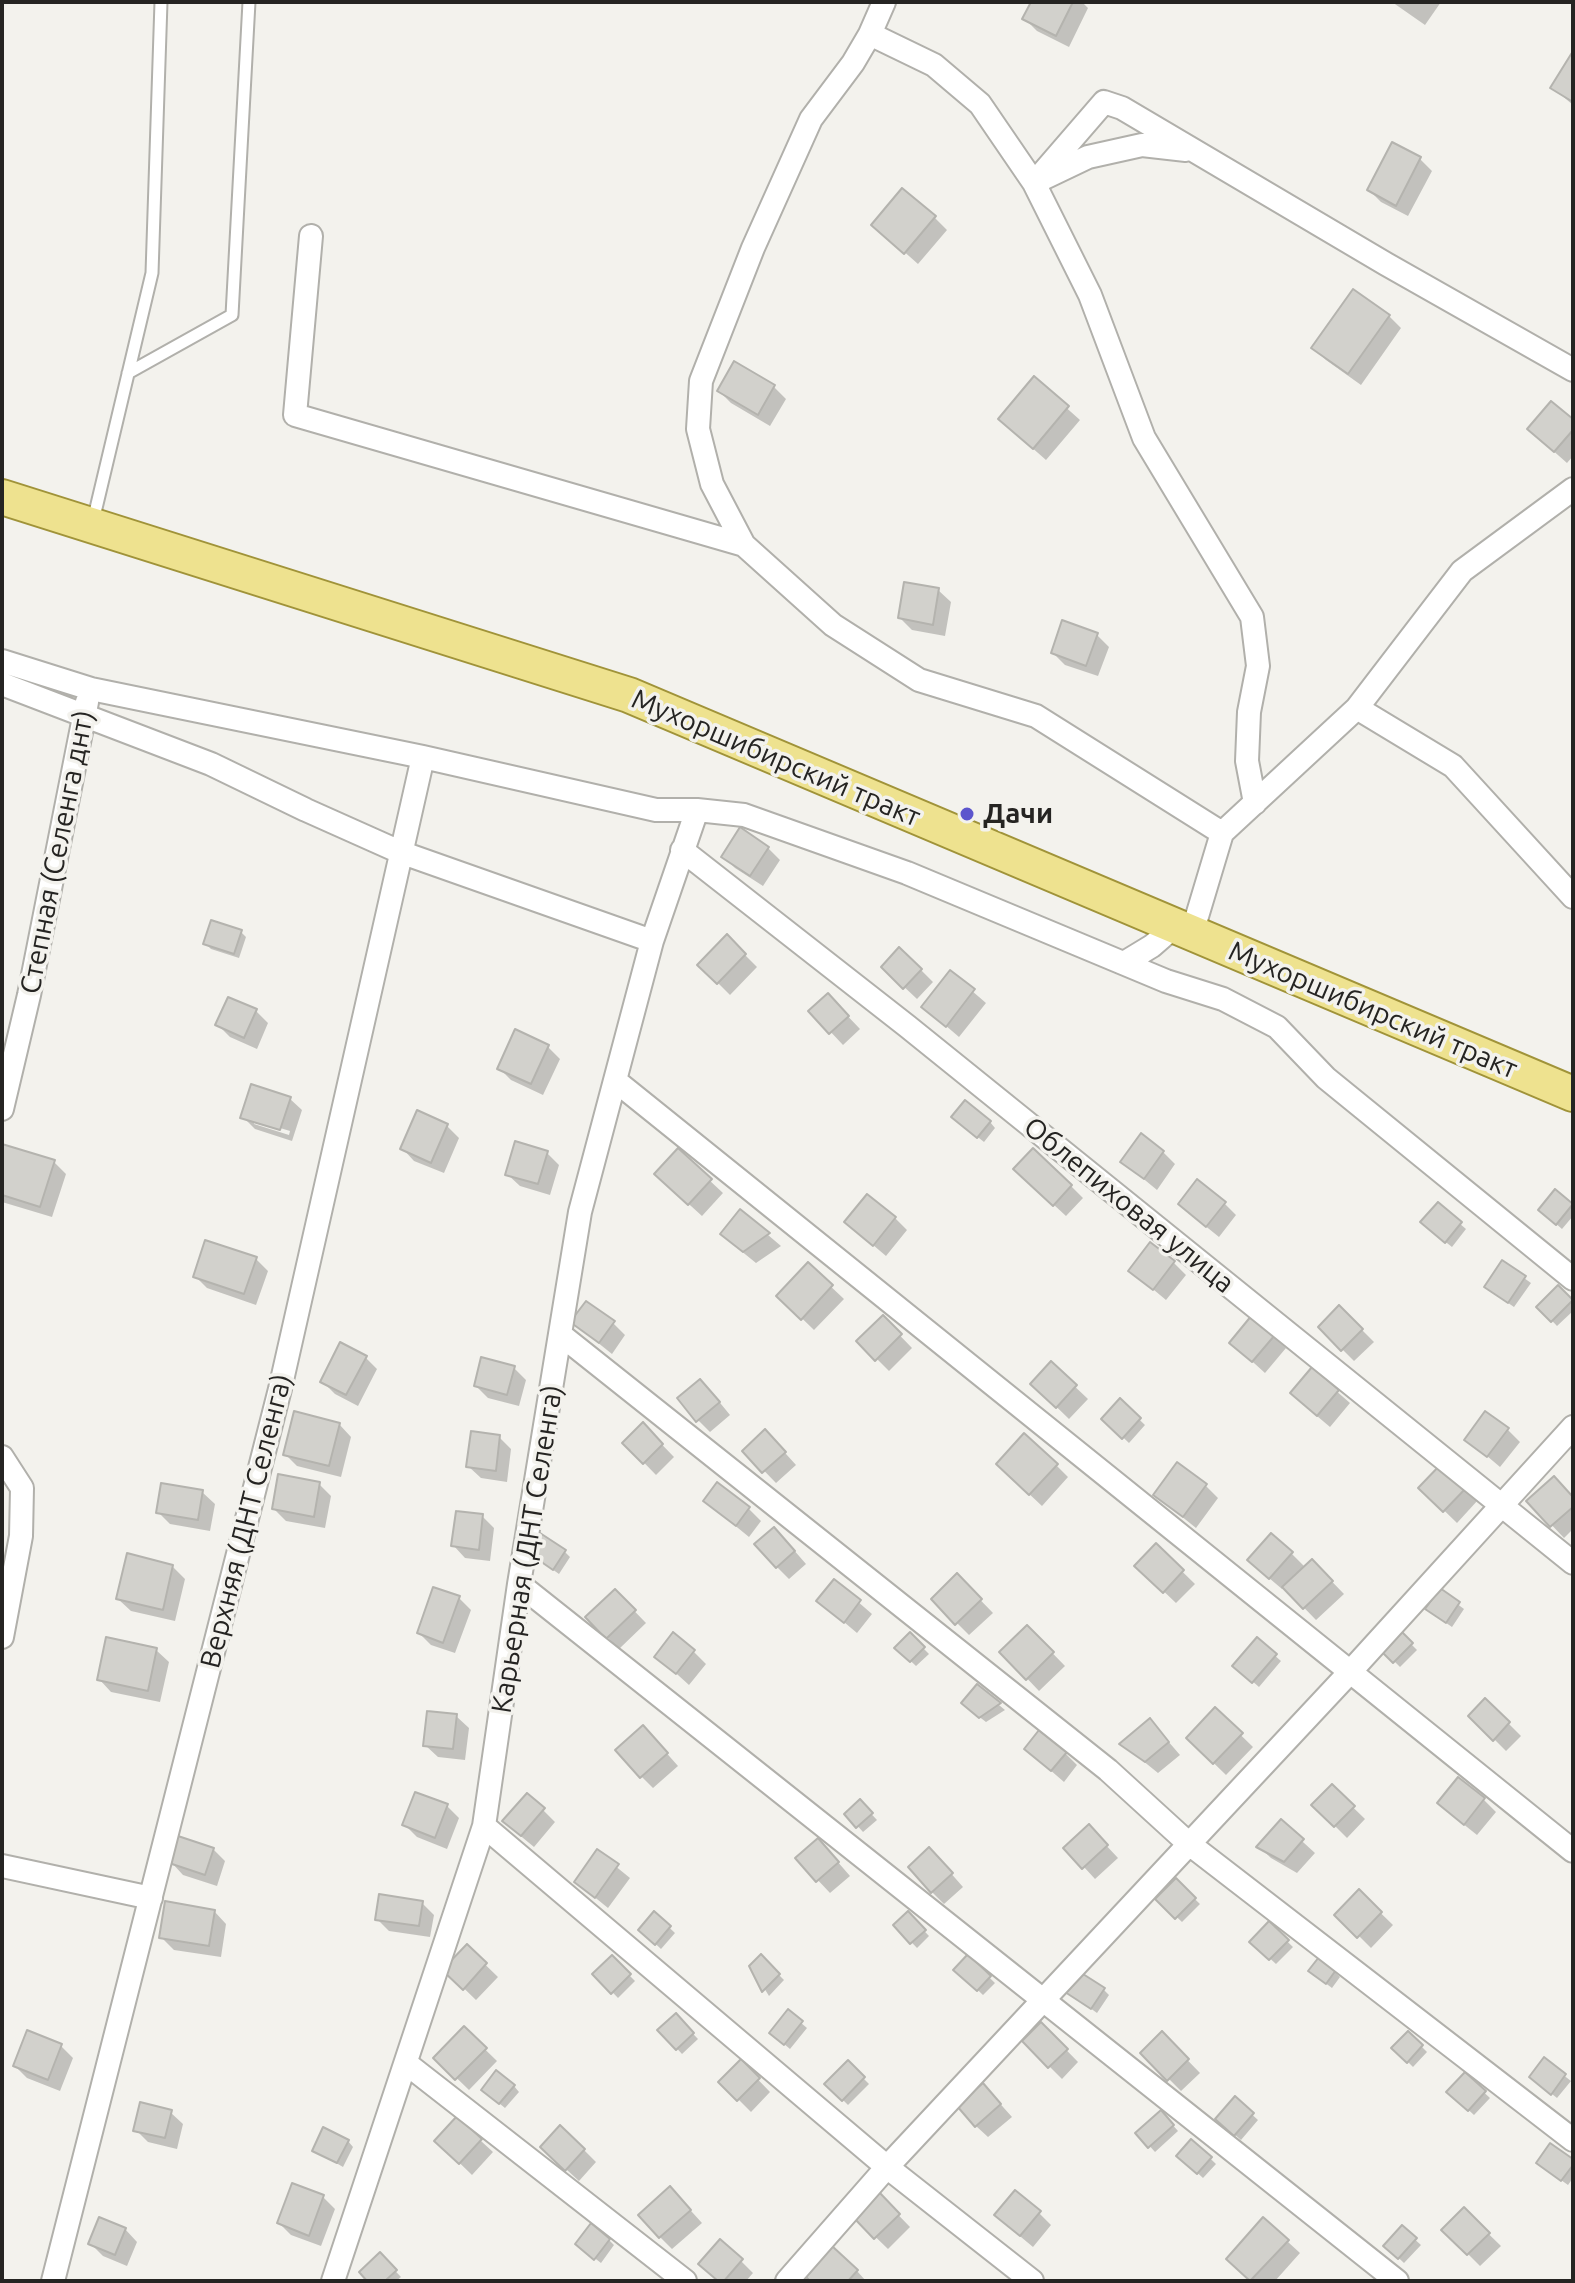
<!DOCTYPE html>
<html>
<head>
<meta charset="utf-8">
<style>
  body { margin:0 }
  #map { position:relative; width:1575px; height:2283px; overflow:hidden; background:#f3f2ed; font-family:Ubuntu,sans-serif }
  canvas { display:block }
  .frame { position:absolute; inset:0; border:4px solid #252422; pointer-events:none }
</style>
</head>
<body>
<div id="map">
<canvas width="1575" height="2283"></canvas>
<div class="frame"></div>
</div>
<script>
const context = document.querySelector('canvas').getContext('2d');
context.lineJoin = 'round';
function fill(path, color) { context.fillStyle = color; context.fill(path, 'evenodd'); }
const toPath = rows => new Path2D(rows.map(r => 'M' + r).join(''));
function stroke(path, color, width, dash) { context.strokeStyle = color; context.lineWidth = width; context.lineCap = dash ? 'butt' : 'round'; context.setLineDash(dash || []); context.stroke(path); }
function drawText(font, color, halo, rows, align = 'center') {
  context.font = font + ' Ubuntu,sans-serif'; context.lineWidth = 7; context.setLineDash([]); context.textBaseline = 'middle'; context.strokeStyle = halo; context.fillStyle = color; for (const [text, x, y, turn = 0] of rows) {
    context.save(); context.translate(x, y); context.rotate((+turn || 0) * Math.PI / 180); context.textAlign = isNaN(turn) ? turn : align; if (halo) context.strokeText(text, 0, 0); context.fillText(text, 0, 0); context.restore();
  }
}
const shadow = toPath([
  [1033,2,1082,2,1088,8,1069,47,1037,31,1025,19],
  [1392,2,1441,2,1425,25],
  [1573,55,1573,105,1553,88],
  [1420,159,1432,171,1408,216,1381,202,1369,190],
  [935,218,947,230,918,264,883,233],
  [1389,316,1401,328,1361,385,1326,360,1314,348],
  [1034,379,1080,420,1046,460,1013,431],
  [774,387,786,399,770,426,731,403,719,391],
  [1573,422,1573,456,1567,463,1542,441],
  [938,590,951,602,945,636,912,630,900,618],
  [1097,635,1109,647,1098,676,1065,665,1053,653],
  [768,848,780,860,763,886,735,868,723,856],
  [241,932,246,937,239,958,211,949,206,944],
  [727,937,757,967,730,995,700,965],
  [883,967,921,970,933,982,917,999],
  [950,972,986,1003,959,1037,924,1007],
  [840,1008,860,1029,843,1045,811,1011],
  [256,1011,268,1023,257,1049,230,1037,218,1025],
  [548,1047,560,1059,543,1095,511,1080,499,1068],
  [289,1098,302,1110,292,1141,255,1129,243,1117],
  [254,1120,290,1131,289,1135,254,1124],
  [959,1122,990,1122,995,1128,984,1142],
  [447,1126,459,1138,444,1173,414,1161,402,1148],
  [2,1146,54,1162,66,1174,52,1217,2,1202],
  [678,1151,723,1193,702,1216,669,1186],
  [546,1152,559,1165,550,1195,520,1186,507,1174],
  [1163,1152,1175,1164,1157,1190,1123,1162],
  [1028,1181,1071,1186,1083,1198,1066,1216],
  [1556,1192,1573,1207,1573,1216,1562,1229,1546,1215],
  [1224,1203,1236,1215,1219,1237,1193,1216],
  [1438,1205,1466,1229,1452,1247,1428,1228],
  [741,1212,781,1246,756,1263,735,1246],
  [895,1218,907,1230,886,1256,846,1222],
  [256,1259,268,1271,256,1305,207,1288,195,1276],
  [1174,1263,1186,1275,1166,1300,1130,1270],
  [1503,1263,1531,1283,1514,1307,1492,1292],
  [808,1265,844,1299,814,1330,779,1296],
  [1558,1287,1573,1302,1573,1311,1557,1326,1539,1307],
  [1340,1308,1374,1342,1354,1361,1320,1327],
  [883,1318,912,1348,889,1371,859,1341],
  [1253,1318,1286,1348,1265,1373,1244,1354],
  [572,1322,613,1323,625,1335,612,1354],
  [365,1357,377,1369,358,1406,335,1394,322,1381],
  [1051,1364,1088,1399,1069,1419,1033,1384],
  [514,1368,526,1380,519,1406,488,1398,476,1386],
  [1312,1370,1350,1403,1330,1427,1304,1405],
  [712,1393,730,1415,710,1432,698,1420],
  [1120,1401,1145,1425,1129,1443,1104,1419],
  [339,1424,351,1437,341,1477,297,1466,285,1454],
  [643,1425,674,1457,656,1475,625,1443],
  [1508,1430,1520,1442,1500,1467,1467,1439],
  [499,1437,511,1449,507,1482,481,1478,468,1466],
  [777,1444,796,1465,776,1483,745,1451],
  [1056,1465,1068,1477,1042,1506,1010,1476],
  [1443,1465,1478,1500,1457,1523,1421,1488],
  [319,1484,331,1496,325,1528,286,1521,274,1509],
  [1206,1486,1218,1498,1196,1528,1155,1495],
  [202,1492,215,1504,210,1531,170,1524,158,1512],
  [1573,1499,1573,1529,1564,1538,1529,1501],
  [705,1501,749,1509,761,1521,749,1537],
  [482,1516,494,1528,490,1561,465,1558,453,1545],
  [786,1541,806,1564,789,1579,777,1567],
  [1156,1546,1195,1584,1176,1603,1137,1566],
  [565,1552,570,1557,559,1574,535,1557],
  [1291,1553,1306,1568,1312,1561,1344,1594,1316,1620,1284,1587,1282,1589,1262,1572],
  [172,1566,185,1579,175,1621,131,1611,118,1599],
  [957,1576,993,1613,969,1635,933,1599],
  [834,1581,872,1614,857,1633,819,1601],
  [615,1591,646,1623,619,1649,588,1617],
  [1440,1591,1464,1609,1452,1627,1433,1614],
  [459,1598,471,1610,455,1653,431,1645,419,1633],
  [1027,1627,1065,1666,1039,1691,1002,1652],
  [1396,1629,1417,1650,1400,1667,1379,1646],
  [910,1635,929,1654,916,1666,897,1648],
  [1257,1640,1281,1661,1259,1687,1235,1666],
  [156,1650,169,1662,160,1702,111,1692,99,1679],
  [694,1652,706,1664,689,1685,657,1656],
  [977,1687,1005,1710,986,1722,969,1709],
  [1486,1701,1521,1736,1506,1751,1471,1716],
  [1215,1710,1253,1747,1226,1775,1188,1738],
  [456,1716,469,1728,465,1760,438,1757,425,1745],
  [1161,1733,1180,1755,1158,1773,1122,1744],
  [655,1740,678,1766,653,1788,641,1776],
  [1026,1749,1065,1753,1077,1765,1064,1782],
  [1332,1787,1365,1819,1347,1838,1314,1805],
  [1484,1800,1496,1812,1477,1835,1452,1815],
  [860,1802,877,1820,863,1832,847,1814],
  [447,1806,459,1818,447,1849,417,1837,405,1825],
  [543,1810,555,1822,534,1847,517,1833],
  [1281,1822,1315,1853,1297,1873,1271,1858,1259,1847],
  [1089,1827,1118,1858,1095,1879,1084,1867],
  [213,1849,225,1861,217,1886,183,1875,171,1862],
  [598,1852,630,1878,608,1908,576,1882],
  [830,1853,850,1876,830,1893,798,1859],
  [941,1862,963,1887,944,1904,932,1892],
  [1176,1881,1200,1904,1182,1922,1158,1899],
  [1359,1892,1393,1925,1371,1948,1337,1914],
  [422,1903,434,1915,430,1937,389,1931,377,1919],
  [214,1911,226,1924,221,1957,174,1950,162,1938],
  [655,1914,675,1933,661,1949,641,1930],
  [908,1914,929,1936,917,1948,895,1925],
  [1269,1924,1293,1947,1276,1964,1252,1942],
  [467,1947,498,1977,476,2000,445,1970],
  [761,1957,784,1980,769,1996,751,1967],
  [968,1957,995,1983,983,1995,956,1969],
  [612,1958,635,1981,618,1998,595,1974],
  [1335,1972,1340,1977,1332,1988,1316,1976],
  [1103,1989,1109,1995,1097,2013,1068,1992],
  [788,2012,807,2028,790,2049,777,2038],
  [676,2016,698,2039,682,2054,660,2030],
  [1041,2024,1078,2062,1062,2079,1024,2041],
  [464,2029,497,2061,469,2090,436,2058],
  [1408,2033,1427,2052,1413,2067,1394,2048],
  [1162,2034,1200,2073,1181,2091,1143,2053],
  [61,2046,73,2058,60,2091,27,2078,15,2066],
  [1544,2060,1571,2081,1557,2098,1537,2082],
  [741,2062,770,2092,751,2112,721,2082],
  [848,2063,869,2084,848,2105,827,2084],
  [1465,2075,1490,2098,1474,2115,1449,2092],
  [514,2086,519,2092,505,2108,489,2095],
  [995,2098,1012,2117,988,2137,976,2126],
  [1235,2099,1258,2120,1241,2140,1217,2119],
  [170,2112,183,2124,177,2149,148,2142,136,2130],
  [1161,2112,1178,2131,1155,2152,1138,2133],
  [457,2119,493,2152,472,2175,437,2141],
  [348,2141,353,2147,343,2167,314,2150],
  [1192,2141,1216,2164,1203,2178,1179,2156],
  [584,2150,596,2162,579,2181,555,2159],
  [1573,2162,1573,2178,1568,2185,1544,2168],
  [879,2195,910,2227,888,2249,856,2218],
  [323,2197,335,2209,321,2246,291,2235,279,2223],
  [682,2201,702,2223,672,2249,660,2237],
  [1464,2210,1501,2246,1480,2266,1444,2230],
  [1039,2213,1051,2225,1033,2247,1009,2227],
  [1402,2228,1421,2245,1404,2263,1385,2245],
  [125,2229,137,2242,127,2266,103,2256,91,2244],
  [609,2240,614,2245,601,2263,583,2249],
  [1288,2242,1300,2253,1275,2281,1251,2281,1240,2271],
  [380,2255,401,2277,396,2281,370,2281],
  [741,2261,753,2273,746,2281,719,2281],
  [857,2271,866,2281,812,2281]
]);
const building = toPath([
  [1031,2,1073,2,1056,36,1022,19,1031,2],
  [1573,51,1573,102,1550,88,1573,51],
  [1392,142,1421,157,1396,206,1367,190,1392,142],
  [902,188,936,216,904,254,871,225,902,188],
  [1353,289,1390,315,1348,374,1311,348,1353,289],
  [734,361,775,385,758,415,717,391,734,361],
  [1034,376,1069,406,1033,449,998,419,1034,376],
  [1551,401,1573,419,1573,430,1554,452,1527,429,1551,401],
  [904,582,939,588,933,625,898,618,904,582],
  [1062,620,1098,633,1086,666,1051,653,1062,620],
  [740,827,769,847,750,876,721,857,740,827],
  [211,920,242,930,234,954,203,944,211,920],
  [727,934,746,954,717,984,697,965,727,934],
  [899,947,922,969,903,989,881,967,899,947],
  [950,970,975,989,946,1027,921,1007,950,970],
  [828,993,849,1016,829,1034,808,1011,828,993],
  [228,997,257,1009,244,1038,215,1025,228,997],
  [515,1029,549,1045,531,1084,497,1069,515,1029],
  [251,1084,291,1097,280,1130,240,1118,251,1084],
  [965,1100,991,1121,977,1138,951,1117,965,1100],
  [417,1110,448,1124,431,1163,400,1149,417,1110],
  [1141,1133,1164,1151,1144,1179,1120,1162,1141,1133],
  [515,1141,548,1151,538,1184,505,1175,515,1141],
  [2,1144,55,1160,40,1207,2,1195,2,1144],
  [678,1148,712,1179,688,1205,654,1174,678,1148],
  [1033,1148,1072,1185,1053,1206,1013,1169,1033,1148],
  [1197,1179,1226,1202,1206,1227,1178,1204,1197,1179],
  [1555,1189,1573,1204,1556,1225,1538,1210,1555,1189],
  [867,1194,896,1217,873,1246,844,1222,867,1194],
  [1438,1202,1462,1222,1445,1243,1420,1222,1438,1202],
  [740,1209,770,1233,743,1252,720,1234,740,1209],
  [205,1240,257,1257,244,1294,193,1277,205,1240],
  [1150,1242,1175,1261,1153,1290,1128,1271,1150,1242],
  [1502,1260,1526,1276,1508,1303,1484,1287,1502,1260],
  [808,1262,833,1285,801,1320,776,1296,808,1262],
  [1558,1285,1573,1300,1551,1322,1536,1307,1558,1285],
  [586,1301,615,1321,599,1343,570,1322,586,1301],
  [1339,1305,1363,1329,1341,1351,1318,1327,1339,1305],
  [883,1315,902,1334,875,1361,856,1341,883,1315],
  [1252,1315,1275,1335,1252,1362,1229,1343,1252,1315],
  [340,1342,367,1356,346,1395,320,1382,340,1342],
  [481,1357,515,1366,507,1395,474,1386,481,1357],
  [1051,1361,1077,1385,1056,1408,1030,1384,1051,1361],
  [1312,1367,1339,1390,1317,1416,1290,1393,1312,1367],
  [700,1379,720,1402,696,1422,677,1398,700,1379],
  [1120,1398,1141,1418,1122,1439,1101,1419,1120,1398],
  [294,1411,340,1423,329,1466,283,1455,294,1411],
  [1485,1411,1509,1428,1487,1457,1464,1440,1485,1411],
  [643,1422,663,1444,643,1464,622,1443,643,1422],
  [765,1429,786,1452,762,1473,742,1451,765,1429],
  [471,1431,500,1435,496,1471,466,1467,471,1431],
  [1024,1433,1058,1464,1029,1495,996,1464,1024,1433],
  [1177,1462,1207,1484,1183,1517,1153,1495,1177,1462],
  [1443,1462,1468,1486,1443,1512,1418,1488,1443,1462],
  [278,1474,320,1482,314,1517,272,1509,278,1474],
  [1554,1476,1573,1497,1573,1507,1550,1527,1526,1501,1554,1476],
  [717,1482,750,1507,736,1526,703,1501,717,1482],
  [161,1483,203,1490,198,1520,156,1513,161,1483],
  [456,1511,483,1514,479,1550,451,1546,456,1511],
  [774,1527,795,1551,776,1568,754,1544,774,1527],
  [540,1533,566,1550,553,1570,527,1552,540,1533],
  [1271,1533,1293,1552,1269,1579,1247,1560,1271,1533],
  [1156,1543,1184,1570,1163,1593,1134,1566,1156,1543],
  [127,1553,173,1565,163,1610,116,1599,127,1553],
  [1312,1559,1333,1581,1303,1609,1282,1587,1312,1559],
  [957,1573,982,1599,955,1625,931,1599,957,1573],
  [834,1579,861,1600,844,1623,816,1601,834,1579],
  [433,1587,460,1596,443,1643,417,1633,433,1587],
  [1440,1588,1460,1602,1446,1623,1425,1609,1440,1588],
  [615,1589,636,1610,606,1639,585,1617,615,1589],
  [1027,1625,1054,1652,1026,1680,999,1652,1027,1625],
  [1396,1626,1413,1643,1393,1663,1376,1646,1396,1626],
  [673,1632,695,1650,676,1674,654,1657,673,1632],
  [910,1632,925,1647,910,1662,894,1648,910,1632],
  [106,1637,157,1648,148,1691,97,1680,106,1637],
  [1257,1637,1277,1654,1252,1683,1232,1666,1257,1637],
  [977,1684,1001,1703,979,1718,961,1703,977,1684],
  [1485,1698,1510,1722,1493,1741,1468,1716,1485,1698],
  [1215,1707,1243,1733,1213,1764,1186,1738,1215,1707],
  [427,1711,457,1714,453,1749,423,1746,427,1711],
  [1150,1718,1169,1742,1145,1762,1119,1744,1150,1718],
  [643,1725,668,1753,640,1778,615,1750,643,1725],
  [1039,1730,1067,1752,1051,1771,1024,1749,1039,1730],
  [1458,1777,1485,1798,1464,1825,1437,1803,1458,1777],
  [1332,1784,1355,1806,1334,1827,1311,1805,1332,1784],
  [415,1792,448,1804,435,1838,402,1825,415,1792],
  [527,1793,545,1808,521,1836,502,1821,527,1793],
  [860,1799,873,1813,856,1828,844,1814,860,1799],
  [1281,1819,1304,1839,1284,1862,1256,1847,1281,1819],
  [1089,1824,1108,1845,1082,1869,1063,1848,1089,1824],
  [178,1836,214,1848,205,1875,169,1863,178,1836],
  [818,1838,839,1862,816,1882,795,1858,818,1838],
  [929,1847,953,1873,931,1893,908,1867,929,1847],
  [597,1849,619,1864,595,1898,574,1882,597,1849],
  [1176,1878,1196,1898,1175,1919,1155,1899,1176,1878],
  [1359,1889,1382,1912,1357,1938,1334,1915,1359,1889],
  [379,1894,423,1901,419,1926,375,1920,379,1894],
  [165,1901,215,1910,209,1946,159,1938,165,1901],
  [654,1911,671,1926,655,1945,638,1930,654,1911],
  [908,1911,926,1930,910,1944,893,1925,908,1911],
  [1269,1921,1289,1940,1269,1960,1249,1942,1269,1921],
  [467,1944,487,1963,463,1990,442,1970,467,1944],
  [761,1954,780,1974,762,1992,749,1966,761,1954],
  [968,1954,991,1976,977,1991,953,1970,968,1954],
  [612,1955,631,1974,611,1994,592,1974,612,1955],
  [1319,1957,1336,1970,1326,1984,1308,1971,1319,1957],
  [1083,1974,1105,1988,1091,2009,1065,1992,1083,1974],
  [788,2009,803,2021,784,2045,769,2033,788,2009],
  [676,2013,694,2033,676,2050,657,2030,676,2013],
  [1041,2022,1068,2049,1048,2068,1022,2041,1041,2022],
  [464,2026,487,2048,455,2080,433,2058,464,2026],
  [27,2030,62,2044,48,2080,13,2066,27,2030],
  [1162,2031,1189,2059,1167,2081,1140,2053,1162,2031],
  [1408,2031,1423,2045,1407,2063,1391,2048,1408,2031],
  [1544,2057,1566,2074,1551,2095,1529,2077,1544,2057],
  [741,2059,760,2078,737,2101,718,2082,741,2059],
  [848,2060,865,2077,842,2101,824,2084,848,2060],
  [496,2070,515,2085,499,2104,481,2090,496,2070],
  [1465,2072,1486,2091,1468,2111,1446,2092,1465,2072],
  [983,2083,1001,2104,975,2127,957,2106,983,2083],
  [1235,2096,1254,2113,1234,2136,1215,2119,1235,2096],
  [140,2102,172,2110,165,2138,133,2131,140,2102],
  [1161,2110,1174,2125,1148,2148,1135,2133,1161,2110],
  [457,2116,482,2139,459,2164,434,2141,457,2116],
  [560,2125,585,2149,565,2171,540,2147,560,2125],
  [323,2127,349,2140,337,2163,312,2151,323,2127],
  [1191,2139,1212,2157,1197,2174,1176,2156,1191,2139],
  [1550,2143,1573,2159,1573,2165,1561,2181,1536,2163,1550,2143],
  [292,2183,324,2195,309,2236,277,2223,292,2183],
  [670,2186,691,2210,659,2238,638,2215,670,2186],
  [1015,2190,1041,2211,1020,2236,994,2215,1015,2190],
  [879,2192,900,2214,874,2239,853,2217,879,2192],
  [1464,2207,1490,2233,1467,2255,1441,2230,1464,2207],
  [99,2217,126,2228,115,2255,88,2244,99,2217],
  [1263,2217,1289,2240,1250,2281,1226,2259,1263,2217],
  [591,2223,610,2239,594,2260,575,2244,591,2223],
  [1402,2225,1417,2238,1398,2259,1383,2246,1402,2225],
  [720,2239,743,2259,724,2281,718,2281,698,2264,720,2239],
  [832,2246,858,2270,848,2281,810,2281,805,2276,832,2246],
  [380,2252,397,2270,385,2281,367,2281,359,2272,380,2252]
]);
const service = toPath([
  [128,373,232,315,249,2],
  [93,521,152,273,161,2]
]);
const minor = toPath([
  [884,2,870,34,853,63,811,119,753,248,701,381,698,429,712,484,744,545,833,625,919,680,1036,716,1222,833],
  [870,34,934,65,980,104,1034,183,1090,295,1144,438,1252,617,1258,666,1249,712,1247,761,1255,803],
  [1042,179,1088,157,1142,145,1186,150],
  [1034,183,1104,102,1122,108,1386,264,1573,370],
  [311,236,295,415,744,545],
  [2,661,91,689,423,757,656,810,697,810,744,815,907,873,1166,981,1223,999,1277,1027,1326,1078,1573,1279],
  [2,684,211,764,306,810,400,852,652,941],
  [1357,708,1453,766,1573,897],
  [682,850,907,1026,1573,1563],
  [1192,933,1222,833,1357,708,1462,571,1573,489],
  [1124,963,1152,946,1175,926],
  [617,1082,1573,1851],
  [2,1109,29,995,87,702],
  [561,1335,1108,1770,1188,1843,1573,2140],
  [2,1457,22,1488,21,1536,2,1637],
  [519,1584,1397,2281],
  [484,1826,887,2167,1032,2281],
  [2,1866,151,1898],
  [407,2064,685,2281],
  [53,2281,280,1389,423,757],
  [333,2281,484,1826,519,1584,580,1212,652,941,697,810],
  [787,2281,887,2167,1350,1672,1573,1427]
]);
const primary = toPath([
  [2,497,629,695,1573,1094]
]);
const markers = [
  [967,814,8,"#5c55cd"]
];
const streetNames = [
  ["Мухоршибирский тракт",776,758,23],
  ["Степная (Селенга днт)",57,852,-79],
  ["Мухоршибирский тракт",1373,1010,23],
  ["Облепиховая улица",1129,1205,39],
  ["Верхняя (ДНТ Селенга)",246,1521,-76],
  ["Карьерная (ДНТ Селенга)",527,1549,-81]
];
const poiNames = [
  ["Дачи",983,814]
];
fill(shadow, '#0003');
fill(building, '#d2d1cc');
stroke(building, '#b4b3ae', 2);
stroke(service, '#b1b0ab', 15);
stroke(minor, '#b1b0ab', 26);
stroke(primary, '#a09339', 38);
stroke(service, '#fff', 11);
stroke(minor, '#fff', 22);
stroke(primary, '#eee28f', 34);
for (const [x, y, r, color] of markers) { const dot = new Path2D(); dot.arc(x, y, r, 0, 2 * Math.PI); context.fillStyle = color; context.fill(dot); stroke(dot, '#f3f2ed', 3); }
drawText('28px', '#252422', '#f3f2ed', streetNames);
drawText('bold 28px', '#252422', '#f3f2ed', poiNames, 'left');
</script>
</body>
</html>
